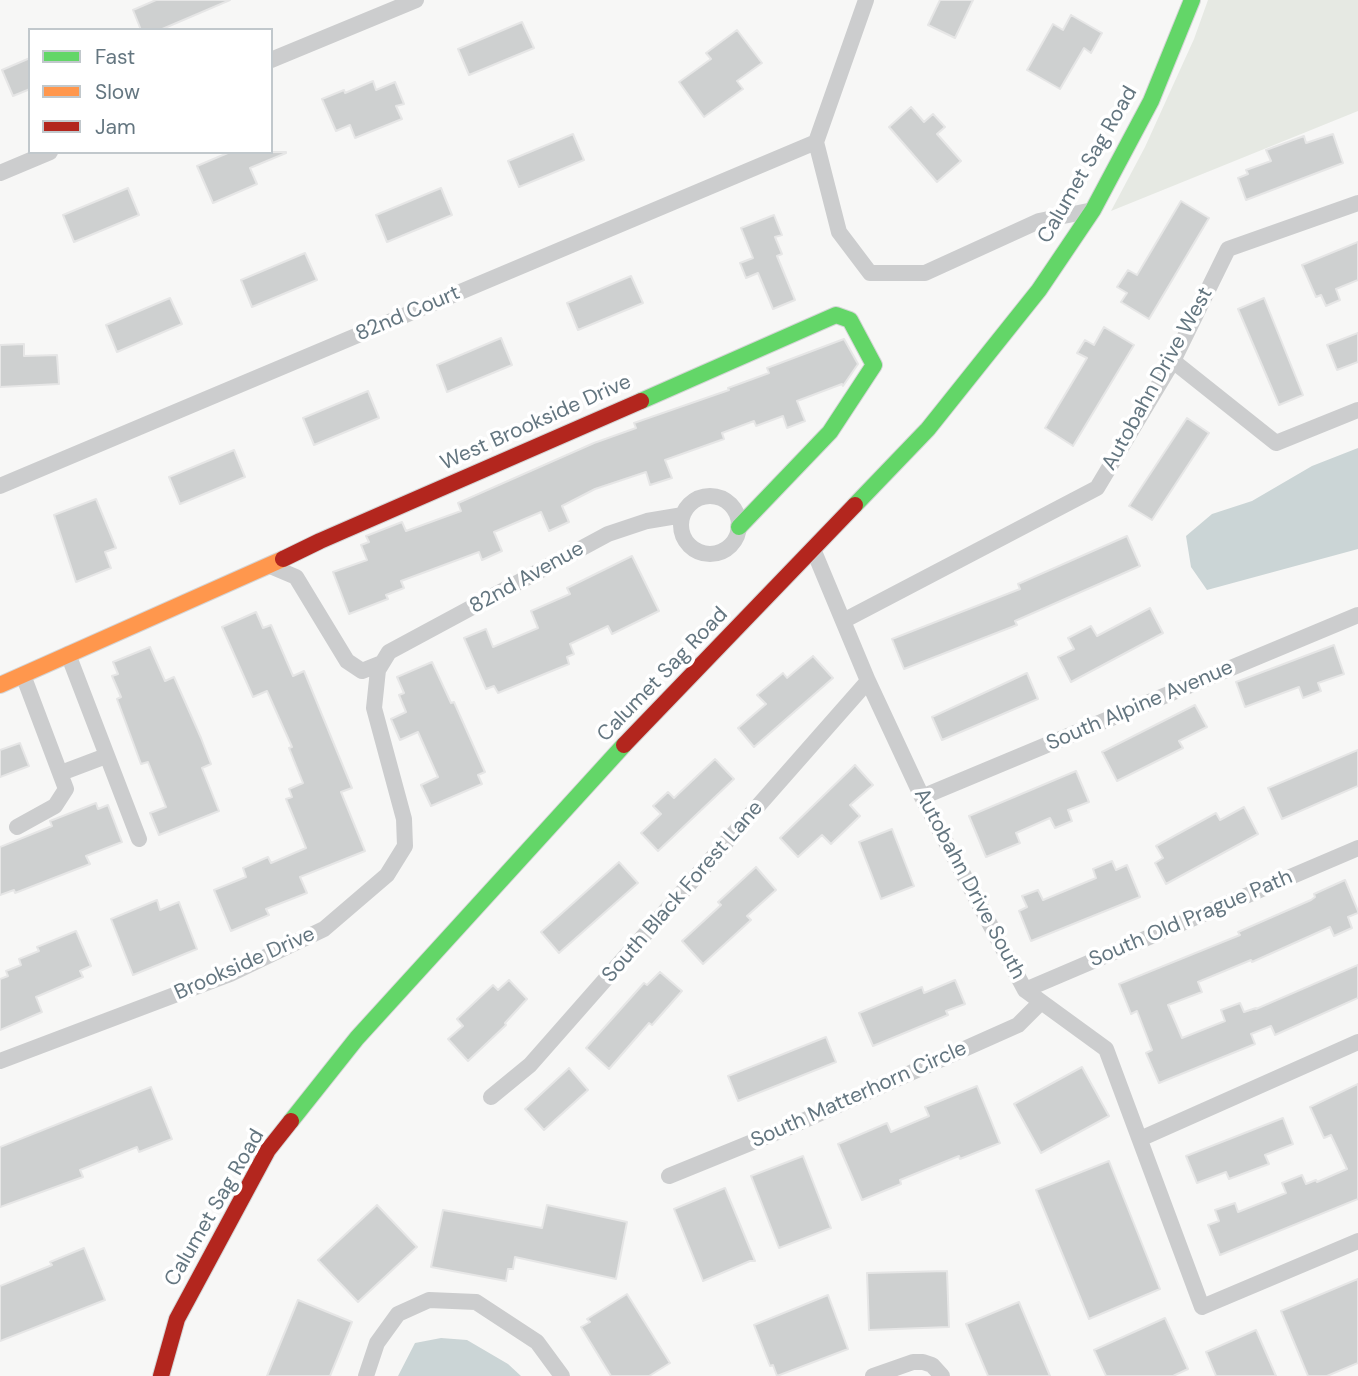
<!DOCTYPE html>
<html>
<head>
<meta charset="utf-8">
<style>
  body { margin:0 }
  #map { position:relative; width:1358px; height:1376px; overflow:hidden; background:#f7f7f6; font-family:"DM Sans",sans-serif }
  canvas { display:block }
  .legend { position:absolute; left:28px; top:28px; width:245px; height:126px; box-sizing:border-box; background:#fff; border:2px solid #c1c8cc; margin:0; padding:9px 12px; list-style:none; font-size:21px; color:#647680 }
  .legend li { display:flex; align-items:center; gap:14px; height:35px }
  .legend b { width:35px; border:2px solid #c1c8cc }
</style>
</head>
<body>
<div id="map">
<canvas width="1358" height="1376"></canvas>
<ul class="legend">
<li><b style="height:9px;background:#63d668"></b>Fast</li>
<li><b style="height:9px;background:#ff974d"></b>Slow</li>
<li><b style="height:9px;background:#b3261e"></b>Jam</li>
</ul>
</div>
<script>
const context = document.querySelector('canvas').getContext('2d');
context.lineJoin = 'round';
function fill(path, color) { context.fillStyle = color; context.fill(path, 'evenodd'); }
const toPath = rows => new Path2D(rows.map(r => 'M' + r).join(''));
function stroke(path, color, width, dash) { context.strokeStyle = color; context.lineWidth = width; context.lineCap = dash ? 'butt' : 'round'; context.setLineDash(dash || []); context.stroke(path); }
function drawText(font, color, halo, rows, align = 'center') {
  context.font = font + ' "DM Sans",sans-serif'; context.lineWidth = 7; context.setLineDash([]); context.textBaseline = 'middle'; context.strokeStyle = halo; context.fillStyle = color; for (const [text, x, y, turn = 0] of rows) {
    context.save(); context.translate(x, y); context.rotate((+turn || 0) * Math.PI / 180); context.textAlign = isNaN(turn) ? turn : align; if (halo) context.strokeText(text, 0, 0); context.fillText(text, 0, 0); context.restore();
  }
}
const green = toPath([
  [1208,0,1358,0,1358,111,1111,211,1145,147,1194,39]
]);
const water = toPath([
  [1358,448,1358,549,1207,590,1191,567,1186,536,1212,514,1252,501,1312,466],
  [441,1338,467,1340,508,1364,521,1376,398,1376,415,1343]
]);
const building = toPath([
  [156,0,230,0,160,30,141,30,133,10,156,0],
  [940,0,973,0,955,38,928,25,940,0],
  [1071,15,1102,33,1091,53,1084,48,1060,89,1027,70,1053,24,1063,30,1071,15],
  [522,22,534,48,469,75,458,49,522,22],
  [737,30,762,63,737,81,743,89,704,117,679,82,711,59,706,53,737,30],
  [30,58,30,89,13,96,2,70,30,58],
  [373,81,376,90,395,82,404,104,396,106,402,119,355,138,350,125,336,131,322,99,344,90,345,93,373,81],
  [911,107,924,122,933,114,945,127,937,134,961,161,937,182,889,127,911,107],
  [573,134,584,160,519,187,508,161,573,134],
  [1333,134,1343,163,1246,200,1238,178,1248,174,1246,170,1271,161,1266,150,1304,136,1306,143,1333,134],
  [230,152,286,152,286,153,250,168,257,184,213,203,197,166,230,152],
  [128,188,139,215,74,242,63,215,128,188],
  [441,188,452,215,387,242,376,215,441,188],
  [1181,201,1209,218,1149,319,1121,302,1127,293,1117,287,1128,270,1137,275,1181,201],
  [774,215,782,235,775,237,782,254,777,256,795,300,773,309,758,273,746,278,740,263,753,258,741,228,774,215],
  [1358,242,1358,280,1336,289,1340,300,1326,306,1321,295,1316,297,1302,265,1358,242],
  [305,253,317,280,252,307,241,280,305,253],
  [631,276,643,303,578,330,567,303,631,276],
  [170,298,182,324,117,352,106,325,170,298],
  [1264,298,1303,395,1279,405,1238,309,1264,298],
  [1104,327,1134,345,1073,446,1045,428,1087,358,1077,353,1085,340,1094,345,1104,327],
  [1358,333,1358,362,1337,370,1327,345,1358,333],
  [501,338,512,365,447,392,437,365,501,338],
  [844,339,858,364,843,386,842,384,797,401,805,421,787,428,783,416,756,426,754,421,722,433,724,439,665,460,672,478,650,485,646,472,595,489,562,506,569,522,549,531,541,512,494,532,502,551,482,560,479,552,401,581,404,588,386,595,388,599,349,614,333,572,367,560,361,545,369,542,366,536,402,522,406,531,461,511,458,503,594,443,636,428,634,423,729,390,728,388,769,373,767,368,844,339],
  [24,344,24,356,57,355,59,384,0,387,0,345,24,344],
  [368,391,379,418,314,445,303,418,368,391],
  [1187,418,1209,433,1152,520,1129,506,1187,418],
  [234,450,245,477,180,504,169,477,234,450],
  [96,499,116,548,105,552,111,568,76,582,54,515,96,499],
  [1127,536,1140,566,1015,621,1017,625,904,669,892,639,1020,589,1018,584,1127,536],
  [632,556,659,611,612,634,608,626,570,644,574,654,567,657,569,664,498,693,494,686,486,689,464,638,486,629,493,647,538,628,531,611,570,594,567,588,632,556],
  [1150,608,1163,633,1071,682,1058,657,1074,649,1068,638,1091,626,1097,636,1150,608],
  [256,612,263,628,271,625,293,676,304,671,352,788,341,792,365,851,300,877,307,893,266,909,269,915,231,931,214,890,246,877,243,868,268,857,271,863,306,848,286,799,292,797,289,789,303,783,289,748,292,747,267,691,253,697,222,627,256,612],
  [1334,645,1344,674,1318,683,1321,691,1303,698,1299,687,1245,707,1236,682,1334,645],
  [150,647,165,681,174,677,201,738,211,764,202,768,219,811,159,835,150,813,166,807,148,762,141,764,117,699,121,697,112,676,118,674,113,662,150,647],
  [813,656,833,678,754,747,738,728,766,704,757,695,783,673,787,678,813,656],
  [432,662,451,703,454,702,485,772,478,775,482,784,431,806,421,785,438,777,418,732,400,740,391,719,406,712,399,695,404,693,397,677,432,662],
  [1027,673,1038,699,942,740,932,717,1027,673],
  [1195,705,1207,727,1179,741,1183,748,1117,781,1102,752,1195,705],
  [20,743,29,766,0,777,0,750,20,743],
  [1358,750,1358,786,1282,819,1268,788,1358,750],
  [715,759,734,779,658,851,641,833,661,814,653,806,668,792,674,798,715,759],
  [855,765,873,785,850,805,860,816,831,844,822,835,798,857,780,838,855,765],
  [1076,771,1089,802,1068,810,1072,821,1055,828,1050,818,1016,833,1020,843,986,857,969,816,1076,771],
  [96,803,98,809,108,805,122,842,86,856,90,864,15,893,14,890,0,895,0,847,52,826,50,821,96,803],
  [1244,807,1258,834,1166,884,1155,863,1163,858,1156,846,1216,813,1220,820,1244,807],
  [892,829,914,886,881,899,859,842,892,829],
  [1112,861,1116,870,1127,865,1140,897,1031,941,1019,911,1027,907,1022,896,1038,890,1043,900,1096,878,1093,869,1112,861],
  [619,862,638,883,559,953,541,932,619,862],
  [756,867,776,890,747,916,751,920,703,964,682,941,721,905,718,902,756,867],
  [1345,880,1358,911,1358,913,1348,917,1352,928,1334,936,1330,927,1252,962,1251,960,1198,982,1202,992,1168,1005,1182,1038,1225,1021,1221,1010,1240,1003,1244,1012,1256,1008,1256,1009,1358,965,1358,998,1275,1035,1271,1026,1251,1034,1255,1044,1159,1083,1146,1053,1152,1050,1137,1011,1131,1014,1119,984,1240,935,1238,932,1311,900,1315,897,1314,894,1345,880],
  [157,900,160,910,179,902,197,949,133,975,111,919,157,900],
  [76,931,91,966,80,971,83,977,36,997,42,1012,0,1030,0,979,8,976,6,971,21,965,19,959,39,951,37,947,76,931],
  [660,972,682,991,652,1025,649,1023,609,1069,586,1048,644,983,647,985,660,972],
  [509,980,527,999,505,1023,506,1025,468,1061,448,1039,463,1026,457,1019,493,985,498,990,509,980],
  [955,980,965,1004,946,1011,948,1015,873,1046,859,1013,922,987,924,993,955,980],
  [826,1037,836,1062,738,1101,728,1076,826,1037],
  [1082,1067,1109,1116,1041,1153,1014,1104,1082,1067],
  [569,1068,588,1090,544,1130,525,1109,569,1068],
  [1358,1084,1358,1199,1220,1255,1208,1225,1219,1221,1215,1210,1235,1203,1238,1212,1286,1193,1282,1183,1302,1175,1306,1184,1316,1180,1317,1182,1347,1169,1331,1135,1324,1138,1310,1107,1358,1084],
  [977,1086,1000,1143,960,1159,959,1156,900,1180,901,1184,862,1200,838,1144,887,1123,891,1132,929,1116,925,1107,977,1086],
  [151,1087,172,1139,139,1152,137,1147,80,1170,83,1177,0,1207,0,1147,151,1087],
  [1283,1118,1293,1144,1265,1155,1269,1164,1229,1179,1226,1172,1197,1183,1186,1156,1283,1118],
  [803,1156,831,1228,779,1248,751,1176,803,1156],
  [1109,1161,1160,1289,1089,1319,1036,1190,1109,1161],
  [725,1188,755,1261,750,1261,703,1281,674,1209,725,1188],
  [377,1205,417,1247,358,1302,318,1260,377,1205],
  [547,1205,627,1222,616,1279,515,1257,513,1269,508,1269,506,1281,431,1267,443,1210,542,1228,547,1205],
  [84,1248,105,1300,0,1341,0,1286,52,1265,50,1262,84,1248],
  [947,1271,949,1327,869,1330,867,1273,947,1271],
  [1358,1279,1358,1363,1327,1376,1308,1376,1281,1311,1358,1279],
  [627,1294,670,1363,649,1376,611,1376,581,1327,590,1322,587,1319,627,1294],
  [828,1295,848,1349,777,1376,773,1365,770,1366,754,1325,828,1295],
  [298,1300,352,1322,330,1376,267,1376,298,1300],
  [1019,1302,1050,1376,988,1376,966,1324,1019,1302],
  [1165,1318,1188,1369,1173,1376,1106,1376,1094,1350,1165,1318],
  [1256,1330,1276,1376,1216,1376,1206,1352,1256,1330]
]);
const street = toPath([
  [866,0,816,142,839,232,870,273,925,273,1039,221,1093,210],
  [271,60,416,0],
  [0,173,50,152],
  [1173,361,1276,443,1358,410],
  [0,486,816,142],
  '681 525a29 29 0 1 1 58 0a29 29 0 1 1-58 0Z',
  [813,549,868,681,922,797,1025,990,1106,1049,1202,1307,1358,1241],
  [270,566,296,577,347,661,362,671,382,663],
  [843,621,1097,488,1173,361,1228,249,1358,203],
  [68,654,139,839],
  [61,773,106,756],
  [922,797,1358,615],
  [17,827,55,806,66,789,23,675],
  [1025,990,1358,848],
  [0,1061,230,974,324,929,387,875,405,846,404,819,374,708,378,670,389,652,608,534,647,521,683,515],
  [491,1097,530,1065,868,681],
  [1140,1139,1358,1042],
  [669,1176,787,1128,1018,1025,1041,1002],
  [366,1376,377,1343,398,1314,429,1300,476,1302,537,1342,562,1376],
  [873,1376,913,1362,923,1362,932,1365,942,1376]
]);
const fast = toPath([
  [641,401,836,315,850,320,874,365,830,432,739,527],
  [855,505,928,429,1039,290,1093,210,1151,101,1192,0],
  [291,1121,357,1038,624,745]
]);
const slow = toPath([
  [0,685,283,559]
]);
const jam = toPath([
  [283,559,320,541,641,401],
  [624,745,855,505],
  [161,1376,177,1319,268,1150,291,1121]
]);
const streetNames = [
  ["Calumet Sag Road",1088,165,-60],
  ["82nd Court",408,314,-23],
  ["Autobahn Drive West",1158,379,-61],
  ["West Brookside Drive",536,423,-24],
  ["82nd Avenue",527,578,-29],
  ["Calumet Sag Road",663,675,-46],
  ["South Alpine Avenue",1140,706,-23],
  ["Autobahn Drive South",969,884,62],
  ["South Black Forest Lane",683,892,-49],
  ["South Old Prague Path",1191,919,-23],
  ["Brookside Drive",245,964,-24],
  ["South Matterhorn Circle",859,1095,-24],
  ["Calumet Sag Road",215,1208,-60]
];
fill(green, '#e6e9e3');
fill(water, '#cbd5d6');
fill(building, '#ced0d0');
stroke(building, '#e6e6e6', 2);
stroke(fast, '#d4d5d6', 18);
stroke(slow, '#d4d5d6', 18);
stroke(jam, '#d4d5d6', 18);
stroke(street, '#cccdce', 16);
stroke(fast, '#63d668', 16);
stroke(slow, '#ff974d', 16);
stroke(jam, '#b3261e', 16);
drawText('21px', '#647680', '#fff', streetNames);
</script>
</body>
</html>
